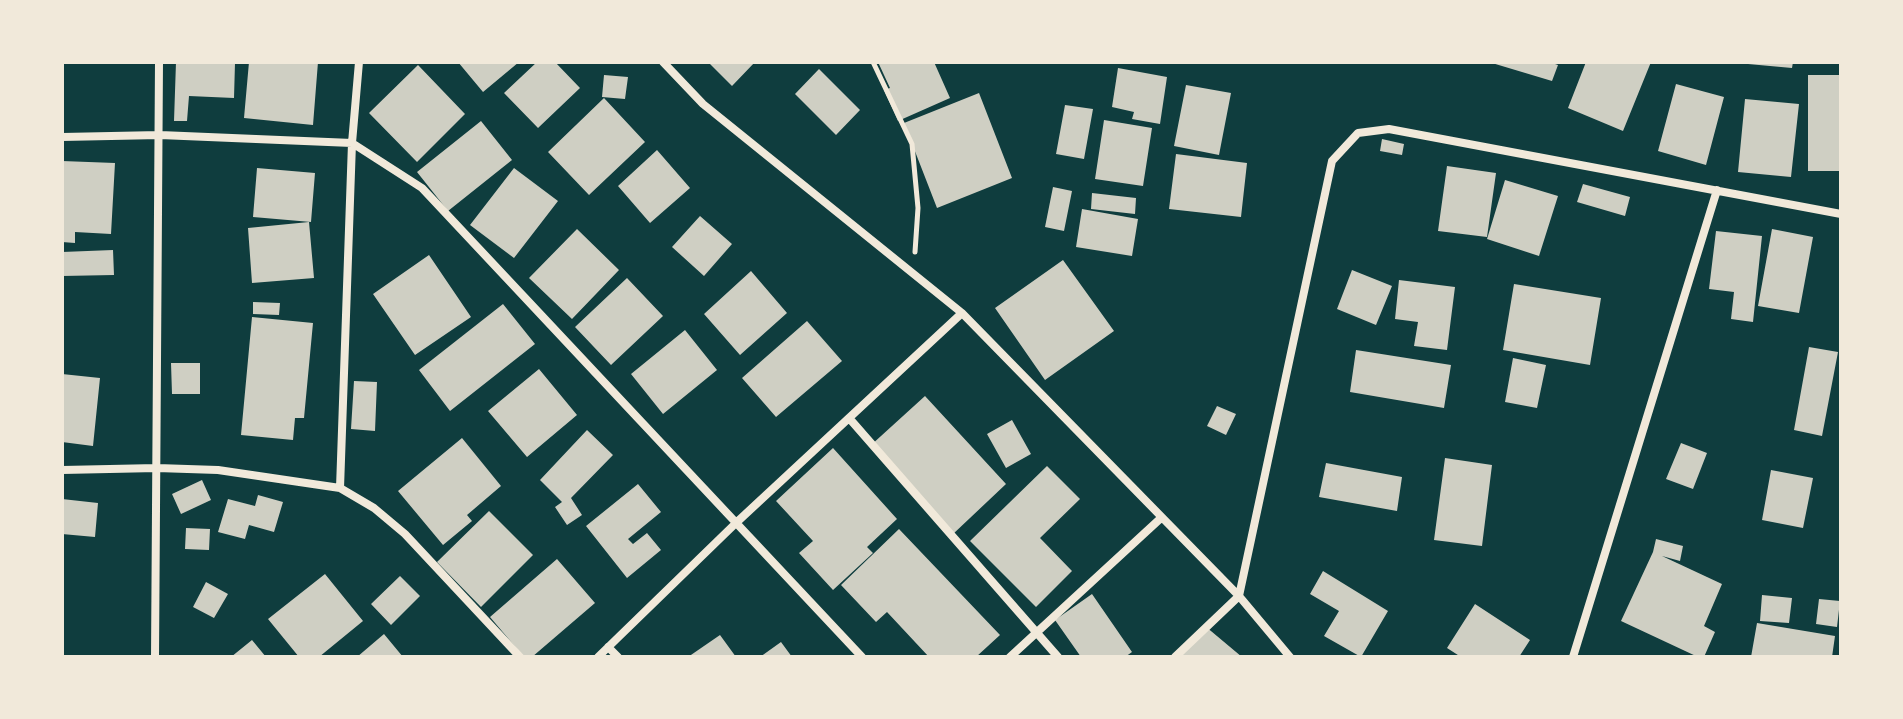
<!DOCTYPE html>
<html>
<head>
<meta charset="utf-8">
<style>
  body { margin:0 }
  #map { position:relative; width:1903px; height:719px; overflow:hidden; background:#0f3d3e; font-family:"Public Sans",sans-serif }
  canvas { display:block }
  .frame { position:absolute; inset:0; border:64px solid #f1e9da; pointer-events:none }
</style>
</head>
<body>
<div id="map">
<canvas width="1903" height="719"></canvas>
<div class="frame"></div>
</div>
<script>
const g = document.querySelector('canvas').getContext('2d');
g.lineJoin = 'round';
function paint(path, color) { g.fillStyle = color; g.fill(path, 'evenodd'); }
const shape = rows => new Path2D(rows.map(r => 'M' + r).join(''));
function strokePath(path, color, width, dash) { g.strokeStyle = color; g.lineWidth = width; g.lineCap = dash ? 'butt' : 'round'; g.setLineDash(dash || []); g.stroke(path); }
const building = shape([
  [176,62,235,63,234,98,189,96,187,121,174,121],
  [249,62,318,62,313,125,244,118],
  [458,62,519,62,483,92],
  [537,62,555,62,580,88,538,128,504,93],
  [708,62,755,62,732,86],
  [878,62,934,62,950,98,898,121,884,90,890,88],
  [1549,62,1558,65,1552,81,1492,63],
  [1586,62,1651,62,1623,131,1568,108],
  [1748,62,1793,62,1792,68,1748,64],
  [418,65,465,114,417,162,369,113],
  [1118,68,1167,77,1160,124,1132,119,1134,112,1112,107],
  [819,69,860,110,836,135,795,94],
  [604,75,628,77,625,99,602,97],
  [1808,75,1841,75,1841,171,1808,171],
  [1676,84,1724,97,1706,165,1658,151],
  [1186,85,1231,93,1219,155,1174,146],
  [979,93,1012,178,937,208,904,123],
  [604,98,645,142,589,195,548,152],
  [1745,99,1799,104,1791,177,1738,172],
  [1065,105,1093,109,1084,159,1056,154],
  [1104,120,1152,128,1143,186,1095,179],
  [481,121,512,160,448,211,417,172],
  [1382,139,1404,144,1402,155,1380,151],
  [657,150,690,188,650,223,618,186],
  [1176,154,1247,163,1241,217,1169,209],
  [62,161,115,163,111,234,75,232,75,243,62,242],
  [1447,166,1496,173,1487,237,1438,231],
  [257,168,315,173,311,222,253,217],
  [514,168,558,201,514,258,470,225],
  [1505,180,1558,196,1539,256,1487,239],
  [1583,184,1630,197,1625,216,1577,202],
  [1053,187,1072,191,1064,231,1045,227],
  [1092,193,1136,198,1135,214,1091,209],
  [1082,209,1138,219,1132,256,1076,247],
  [700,216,732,244,704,276,672,247],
  [309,222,314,278,252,283,248,228],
  [577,229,619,270,572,319,529,278],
  [1772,229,1813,237,1799,313,1758,306],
  [1716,231,1762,236,1753,322,1731,319,1734,292,1709,289],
  [113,250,114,275,62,276,62,252],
  [429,255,471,317,415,355,373,294],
  [1063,260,1114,331,1045,380,995,308],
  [1352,270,1392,286,1376,325,1337,309],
  [751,271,787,313,740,355,704,314],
  [627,278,663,316,611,365,575,327],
  [1399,280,1455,287,1447,350,1414,346,1418,322,1395,319],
  [1514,284,1601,298,1590,365,1503,350],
  [253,302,280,303,279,315,253,314],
  [503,304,535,344,450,411,419,370],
  [252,317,313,323,304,418,295,418,293,440,241,435],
  [807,321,842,361,776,417,742,378],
  [685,330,717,370,663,414,631,374],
  [1809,347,1838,352,1822,436,1794,430],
  [1356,350,1451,365,1444,408,1350,392],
  [1513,358,1546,365,1537,408,1505,402],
  [171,363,200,363,200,394,172,394],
  [539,369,577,415,527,457,488,411],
  [62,374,100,378,93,446,62,442],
  [354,381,377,382,375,431,351,429],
  [925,396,1006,484,952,535,870,446],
  [1217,406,1236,414,1226,435,1207,426],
  [1012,420,1031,454,1006,468,987,434],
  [587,430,613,455,571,498,582,515,567,525,555,507,562,502,540,480],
  [462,438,501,486,467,515,472,521,443,545,398,491],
  [1681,443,1707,453,1693,489,1666,479],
  [833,448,897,519,867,547,873,553,833,590,799,553,813,541,776,501],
  [1445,458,1492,465,1482,546,1434,540],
  [1326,463,1402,477,1397,511,1319,497],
  [1047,466,1080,499,1040,538,1072,571,1036,607,970,541],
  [1771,470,1813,478,1803,528,1762,520],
  [202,480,211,500,181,514,172,494],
  [638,484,661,512,628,539,633,544,647,533,661,550,627,578,586,526],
  [258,495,283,502,274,532,249,525,245,539,218,532,228,499,255,506],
  [62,499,98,503,95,537,62,534],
  [489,511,533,555,481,607,437,562],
  [186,528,210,529,209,550,185,549],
  [899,529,1000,635,976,657,929,657,887,612,876,622,841,585],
  [1656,539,1683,546,1680,561,1662,556,1722,584,1704,626,1715,632,1704,657,1698,657,1621,621,1653,552],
  [557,559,595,603,532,657,524,657,490,617],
  [1323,571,1388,611,1361,657,1324,636,1339,611,1310,594],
  [325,574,363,621,319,657,299,657,268,619],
  [400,576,420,596,391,625,371,604],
  [206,582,228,594,214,618,193,607],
  [1092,594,1132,652,1125,657,1081,657,1055,620],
  [1762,595,1792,598,1789,623,1760,621],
  [1819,599,1840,601,1837,627,1816,624],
  [1475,604,1530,640,1519,657,1461,657,1447,648],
  [1757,623,1835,636,1832,657,1751,657],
  [1205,626,1242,657,1180,657],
  [384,634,403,657,357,657],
  [720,635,736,657,688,657],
  [252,640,266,657,231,657],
  [781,642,792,657,760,657]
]);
const path = shape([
  [873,62,912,144,918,208,915,252]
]);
const minor = shape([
  [663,62,703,104,962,313,1239,596,1290,657],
  [62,137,160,135,352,143,422,188,862,657],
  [849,418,1058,657],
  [62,470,157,468,218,470,340,488,374,508,405,534,520,657],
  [340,488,352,143,359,62],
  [608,647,618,657],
  [155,657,159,62],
  [598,657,737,522,962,313],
  [1010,657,1161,518],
  [1175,657,1239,596,1332,161,1358,133,1389,129,1841,214],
  [1573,657,1717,190]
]);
paint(building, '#cfcfc3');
strokePath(path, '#f1e9da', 5);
strokePath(minor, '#f1e9da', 8);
</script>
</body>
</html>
